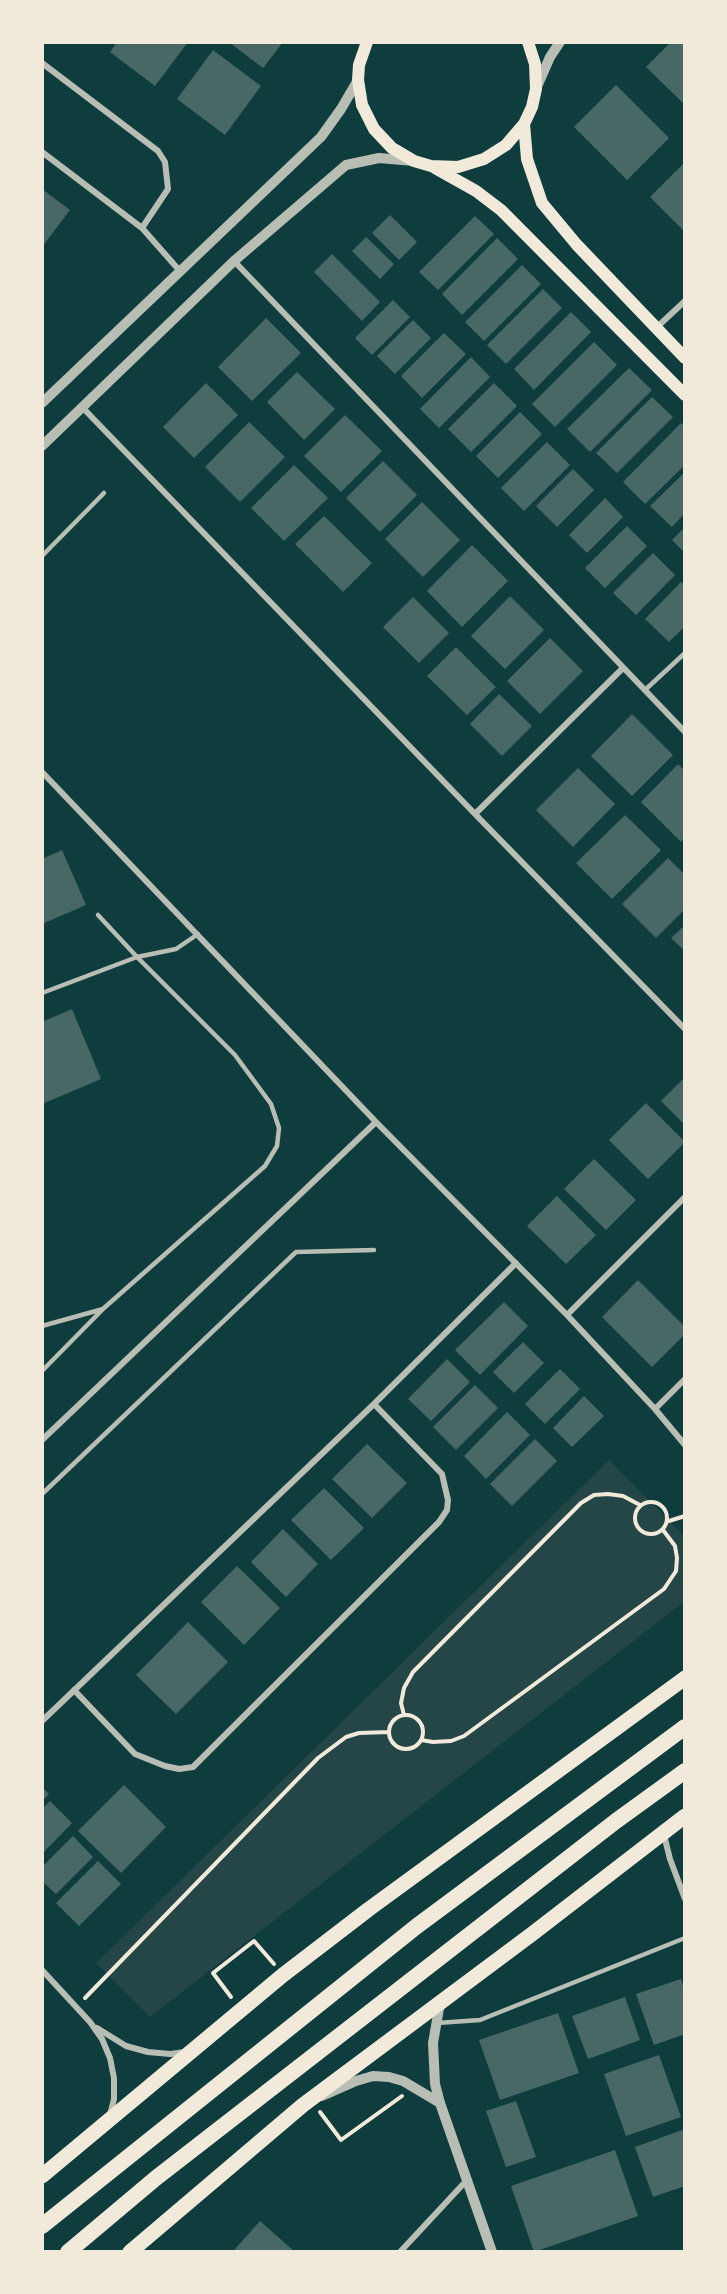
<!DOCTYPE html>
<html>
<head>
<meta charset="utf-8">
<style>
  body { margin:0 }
  #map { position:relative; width:727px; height:2294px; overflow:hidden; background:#0f3d3e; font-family:Montserrat,sans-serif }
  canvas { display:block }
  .frame { position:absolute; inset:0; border:44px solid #f1e9da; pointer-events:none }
</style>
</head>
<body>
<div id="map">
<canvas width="727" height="2294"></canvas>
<div class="frame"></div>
</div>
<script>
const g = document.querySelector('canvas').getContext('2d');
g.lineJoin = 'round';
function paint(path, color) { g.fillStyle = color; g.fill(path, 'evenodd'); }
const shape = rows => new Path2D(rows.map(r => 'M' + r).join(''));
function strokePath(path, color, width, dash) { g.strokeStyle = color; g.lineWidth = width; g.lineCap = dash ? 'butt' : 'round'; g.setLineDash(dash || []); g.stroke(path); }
const green = shape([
  [609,1460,685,1537,685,1601,150,2017,96,1963]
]);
const building = shape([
  [117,42,188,42,155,86,110,52],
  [229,42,283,42,263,68],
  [671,42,685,42,685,105,646,67],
  [213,50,261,86,225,135,177,99],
  [616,85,669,138,627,180,574,127],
  [685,162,685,232,650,197],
  [42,189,70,210,42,247],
  [390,215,417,242,399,260,372,233],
  [475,216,494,234,438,290,419,272],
  [366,237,394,264,380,279,352,251],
  [497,238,518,259,462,315,442,294],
  [332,254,380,302,362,321,314,272],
  [522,265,541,284,484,341,465,322],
  [543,289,562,308,506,364,487,345],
  [393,300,410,317,372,355,355,338],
  [571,312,591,332,534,390,514,369],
  [266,318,301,353,252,401,218,367],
  [413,320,431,338,395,374,377,356],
  [444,333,466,354,422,398,401,376],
  [594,342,617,365,555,427,532,404],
  [471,357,490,377,439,428,420,409],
  [629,368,652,390,590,452,567,429],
  [297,372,335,409,304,440,267,402],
  [206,383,238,415,194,458,163,427],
  [494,383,517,406,471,452,448,429],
  [652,397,673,417,617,473,596,453],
  [520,412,542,434,498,478,476,456],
  [345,415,382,451,341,492,304,456],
  [249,422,285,457,240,502,205,467],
  [681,423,685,426,685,465,645,504,623,482],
  [547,442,570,465,524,511,501,488],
  [383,461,417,495,380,532,346,498],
  [294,465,328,498,284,541,251,508],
  [573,469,594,490,557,527,536,506],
  [685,472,685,513,672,527,650,506],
  [605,498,623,517,587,553,569,535],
  [422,502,460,540,423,577,385,539],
  [324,516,372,563,343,592,295,544],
  [627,526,647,546,605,588,585,568],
  [685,527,685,553,672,540],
  [472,545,508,581,462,627,427,591],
  [653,553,675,575,636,615,613,593],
  [681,582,685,586,685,626,669,642,645,619],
  [510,596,544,630,505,669,471,636],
  [413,597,449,633,419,663,383,627],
  [550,638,583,671,540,714,507,681],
  [456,647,496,687,467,715,427,676],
  [499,694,532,726,502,756,470,724],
  [632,714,673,755,632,796,591,756],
  [678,764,685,771,685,837,681,842,641,802],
  [578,768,615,804,573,847,536,810],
  [625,815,661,850,612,899,576,863],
  [62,850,86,905,42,924,42,859],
  [668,858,685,875,685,909,656,938,622,904],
  [685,925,685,951,671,938],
  [72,1009,101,1079,42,1104,42,1022],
  [685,1077,685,1125,661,1101],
  [646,1103,685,1142,648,1179,609,1140],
  [594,1159,636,1200,606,1230,564,1189],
  [557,1196,596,1235,566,1264,527,1226],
  [638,1280,685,1327,685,1334,652,1367,602,1317],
  [504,1302,528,1326,480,1375,455,1350],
  [523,1342,544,1363,514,1393,493,1372],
  [447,1359,470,1382,431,1421,408,1399],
  [560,1369,580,1389,545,1424,525,1404],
  [475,1385,498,1408,456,1450,433,1427],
  [584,1396,604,1416,572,1447,553,1428],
  [507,1412,530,1435,486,1479,464,1456],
  [535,1439,557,1461,512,1506,490,1484],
  [367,1444,407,1483,372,1518,332,1479],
  [324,1488,364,1528,331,1560,291,1520],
  [283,1529,318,1564,286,1597,251,1562],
  [237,1566,280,1608,244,1645,201,1602],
  [188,1622,228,1662,176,1714,136,1675],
  [124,1785,166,1827,121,1873,78,1831],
  [42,1787,49,1794,42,1801],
  [50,1801,72,1823,42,1854,42,1809],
  [73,1836,93,1857,56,1894,42,1881,42,1867],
  [98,1861,121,1884,79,1926,56,1903],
  [681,1979,685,1991,685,2034,654,2045,636,1994],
  [625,1997,640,2040,588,2059,572,2016],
  [558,2013,579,2073,500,2100,479,2040],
  [659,2055,681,2117,626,2136,604,2074],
  [516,2101,536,2157,506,2167,486,2111],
  [685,2129,685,2186,653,2197,635,2147],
  [615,2150,638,2216,534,2252,511,2186],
  [260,2221,295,2252,238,2252,235,2249]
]);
const path = shape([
  '635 1518a16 16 0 1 1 32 0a16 16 0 1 1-32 0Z',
  [669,1521,685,1516],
  [404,1715,401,1703,404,1688,413,1672,581,1503,594,1495,608,1494,623,1496,640,1505],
  '389 1732a17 17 0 1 1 34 0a17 17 0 1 1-34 0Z',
  [421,1740,433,1742,451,1741,464,1736,664,1589,676,1571,677,1558,675,1546,663,1530],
  [231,1997,213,1973,254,1941,274,1964],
  [85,1998,318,1758,346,1737,359,1733,389,1732],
  [320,2112,341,2140,402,2096]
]);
const service = shape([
  [42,556,104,493],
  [645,690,685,653],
  [42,993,137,957,176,949,198,934],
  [42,1326,103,1309],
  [42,1371,104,1308,265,1166,277,1146,279,1128,271,1104,235,1055,137,957,98,915],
  [42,1494,296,1252,374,1250],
  [437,2023,480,2020,685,1938]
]);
const minor = shape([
  [42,63,158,151,165,162,168,189,142,228],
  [42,152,142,228,179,270],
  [234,261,685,732],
  [656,328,685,301],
  [82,407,475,814,685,1029],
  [42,772,376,1122,567,1315,655,1409,685,1445],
  [475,814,623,668],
  [567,1315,685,1197],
  [655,1409,685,1379],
  [42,1440,376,1122],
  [74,1690,135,1754,165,1766,179,1769,193,1767,439,1522,447,1510,448,1500,442,1474,374,1404],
  [42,1721,374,1404,516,1263],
  [664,1835,670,1859,685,1899],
  [42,1970,90,2022,102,2039,110,2058,114,2078,114,2099,110,2115],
  [97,2028,126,2046,148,2052,170,2054,185,2052],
  [400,2252,467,2180]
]);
const tertiary = shape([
  [536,89,550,57,560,42],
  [42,403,321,137,341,109,358,80],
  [42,446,234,261,346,165,379,158,414,161],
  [440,2003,433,2043,435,2084,440,2103,492,2252],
  [322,2096,356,2081,373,2076,389,2077,403,2081,440,2103]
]);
const secondary = shape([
  [367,42,359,65,358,80,362,105,374,129,392,148,414,161,431,166,458,167,484,159,506,145,524,124,532,107,536,89,535,64,528,42],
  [524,124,527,159,542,203,577,245,685,358],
  [435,168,476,191,501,210,685,395]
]);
const primary = shape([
  [42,2176,283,1975,369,1909,685,1678],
  [130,2252,303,2105,532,1934,685,1816]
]);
const motorway = shape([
  [42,2226,417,1926,685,1727],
  [68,2252,156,2178,616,1821,685,1771]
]);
paint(green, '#244646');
paint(building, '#486865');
strokePath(path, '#f1e9da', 4);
strokePath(service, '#b8beb3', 4.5);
strokePath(minor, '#b8beb3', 6);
strokePath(tertiary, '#b8beb3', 10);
strokePath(secondary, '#f1e9da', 12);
strokePath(primary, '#f1e9da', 15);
strokePath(motorway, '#f1e9da', 16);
</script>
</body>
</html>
